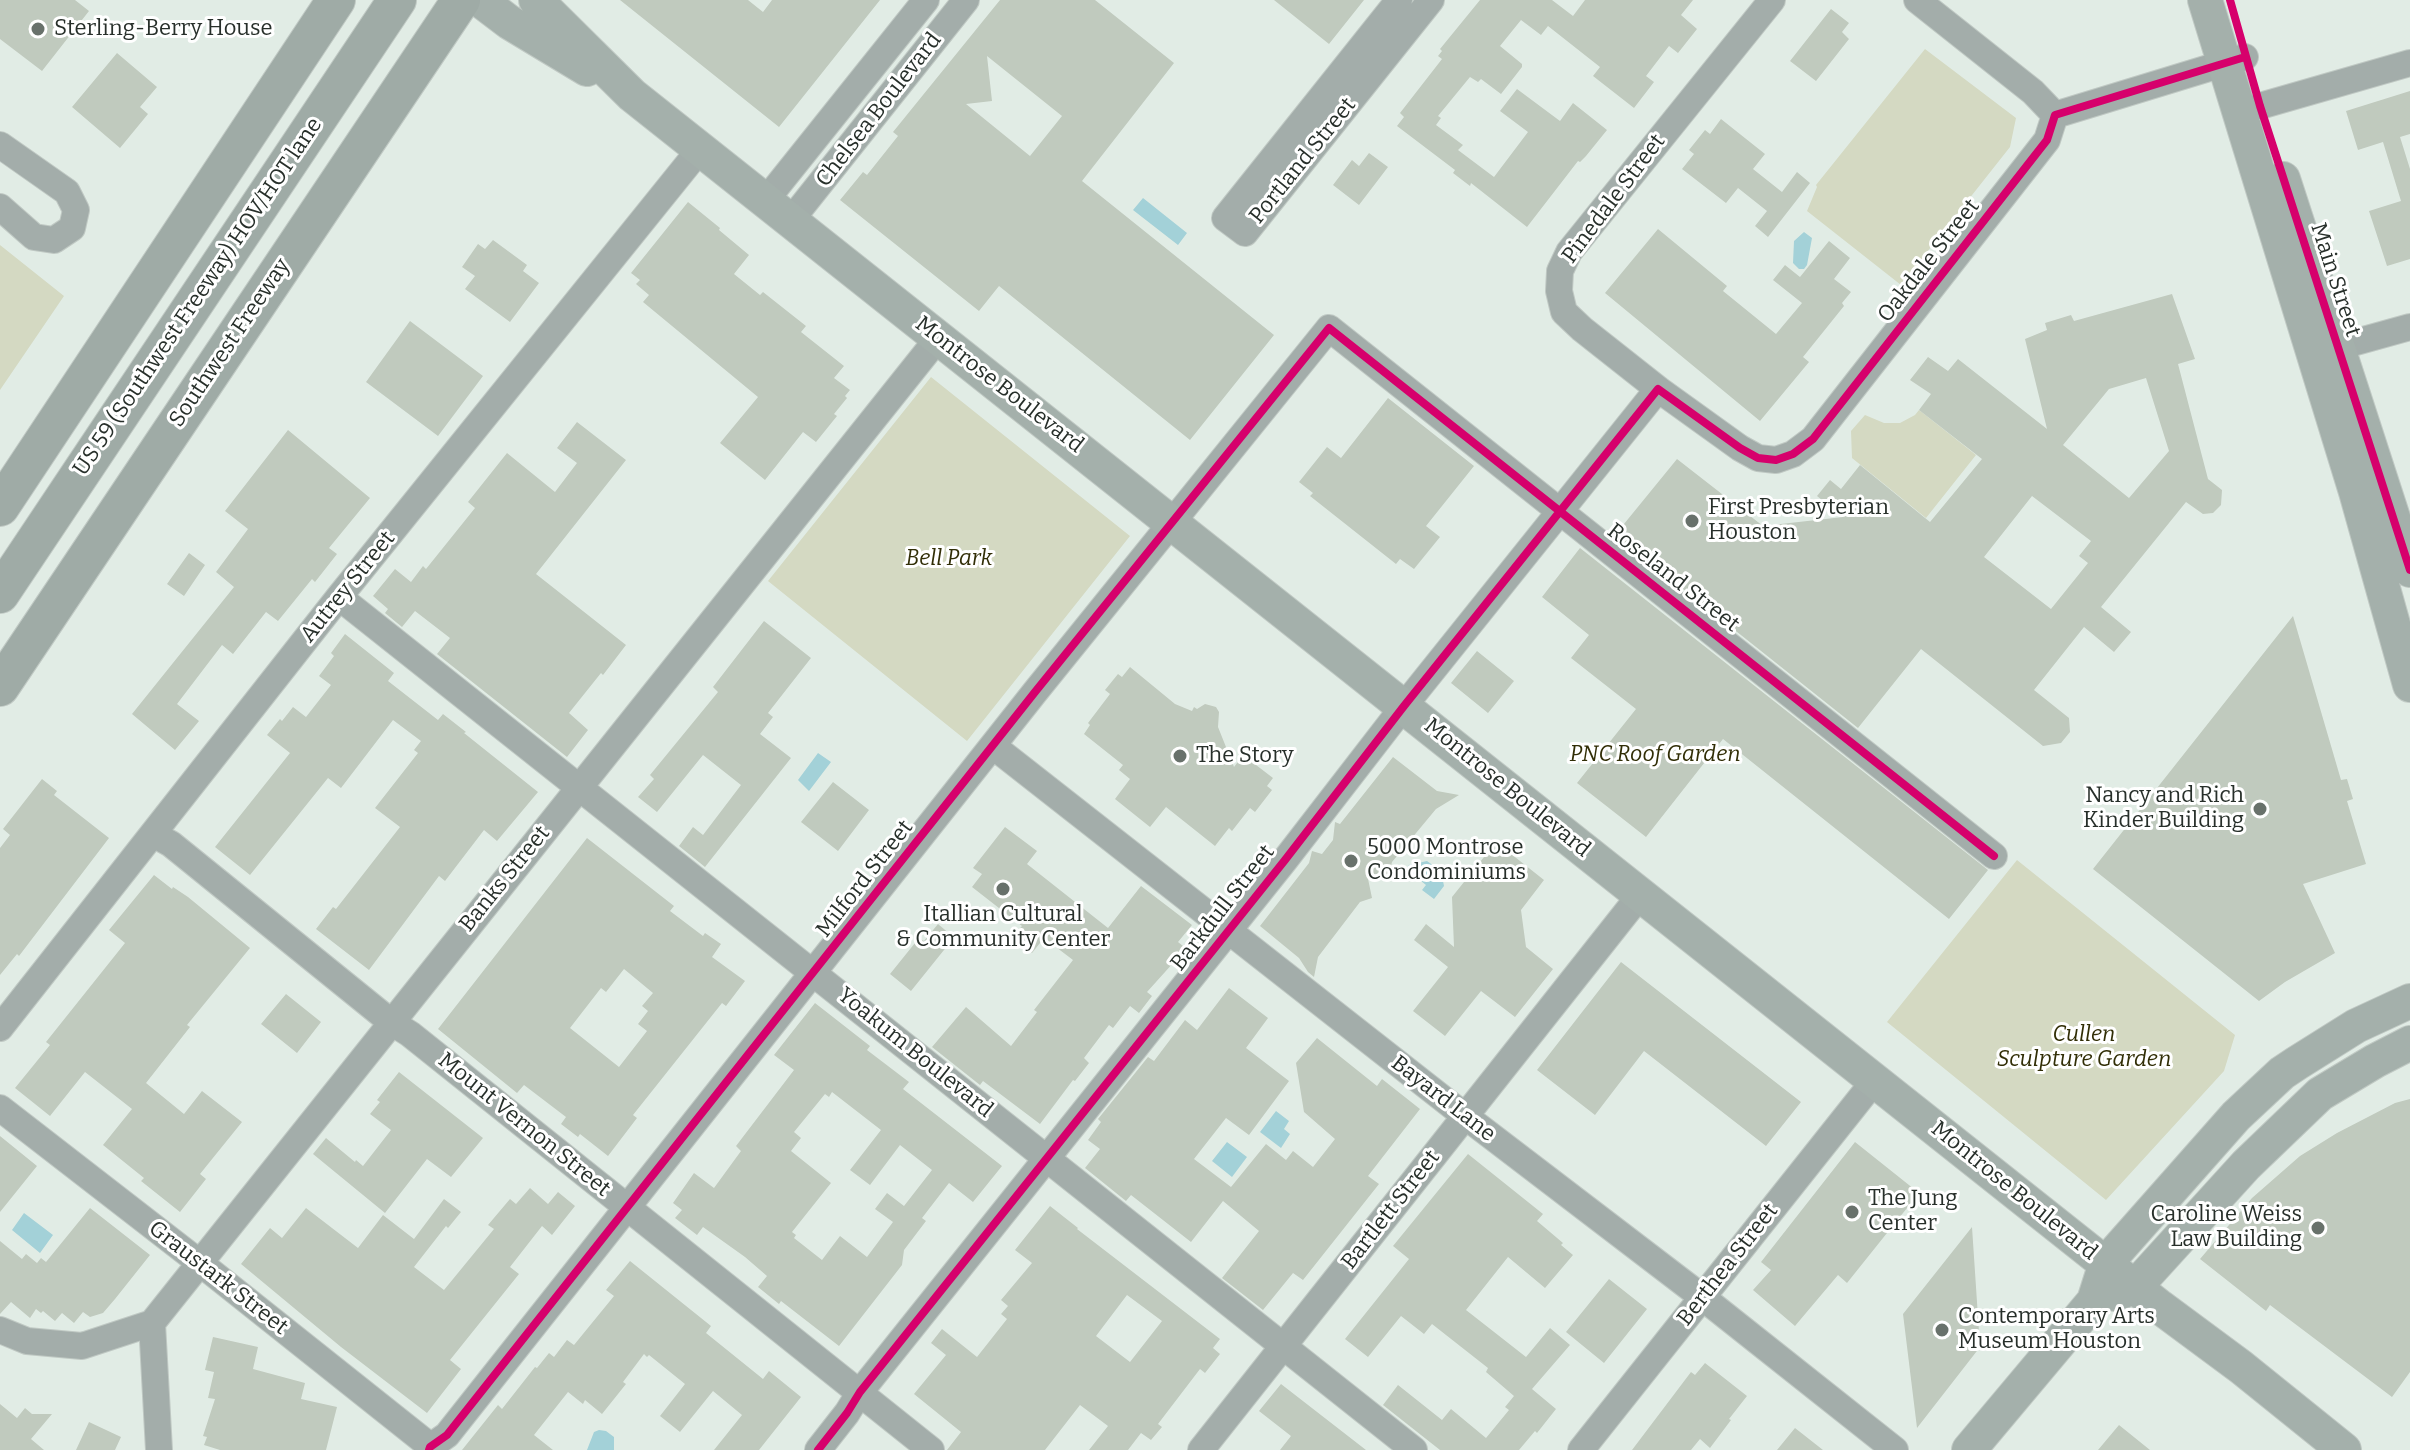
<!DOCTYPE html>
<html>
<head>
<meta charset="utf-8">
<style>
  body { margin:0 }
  canvas { display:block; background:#e1ece5 }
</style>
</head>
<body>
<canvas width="2410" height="1450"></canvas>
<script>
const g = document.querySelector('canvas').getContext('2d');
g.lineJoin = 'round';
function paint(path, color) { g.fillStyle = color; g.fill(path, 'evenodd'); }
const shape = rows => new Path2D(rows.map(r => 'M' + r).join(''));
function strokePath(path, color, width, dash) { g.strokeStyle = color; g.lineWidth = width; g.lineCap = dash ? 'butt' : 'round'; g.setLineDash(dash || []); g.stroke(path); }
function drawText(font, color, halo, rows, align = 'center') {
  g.font = font + ' Bitter,serif'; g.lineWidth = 6; g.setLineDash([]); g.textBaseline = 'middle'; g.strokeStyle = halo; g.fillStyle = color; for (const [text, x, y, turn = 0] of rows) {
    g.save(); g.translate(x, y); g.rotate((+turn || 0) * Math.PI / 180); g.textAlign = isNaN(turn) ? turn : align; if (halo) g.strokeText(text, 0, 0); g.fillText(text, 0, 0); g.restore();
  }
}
const green = shape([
  [1925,49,2016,118,2010,147,1901,285,1807,211,1817,187,1816,185],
  [0,245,64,296,0,390],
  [931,377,1130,536,967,741,768,581],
  [1919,410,1976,455,1926,518,1852,458,1851,431,1865,415,1884,423,1900,423,1915,415],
  [2017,860,2235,1035,2224,1071,2106,1200,1887,1022]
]);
const water = shape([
  [1143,198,1187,233,1178,245,1133,210],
  [1804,232,1812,238,1807,265,1804,269,1799,269,1793,263,1794,241],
  [818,753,831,762,809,791,798,780],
  [1427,861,1441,871,1444,886,1434,899,1422,890,1426,885,1406,869,1409,865],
  [1276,1111,1289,1121,1284,1129,1290,1134,1281,1148,1260,1132],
  [1227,1142,1247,1157,1232,1177,1212,1161],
  [24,1213,53,1235,40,1253,12,1230],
  [599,1430,606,1431,614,1437,614,1450,587,1450,594,1432]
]);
const building = shape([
  [0,0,75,0,89,11,42,71,0,39],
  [620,0,748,0,763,12,772,0,880,0,779,127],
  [1000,0,1095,0,1174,63,1082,181,1274,335,1190,440,999,286,979,311,840,200,863,172,867,175,898,136,893,132],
  [987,56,1062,116,1030,156,966,104,992,101],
  [1274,0,1364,0,1329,44],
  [1480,0,1552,0,1573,16,1585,0,1693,0,1681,15,1697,29,1678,53,1669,46,1646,76,1654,82,1634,108,1593,76,1600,67,1548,26,1541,35,1521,20,1500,46,1522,64,1522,67,1501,94,1481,79,1478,82,1470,77,1438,116,1441,118,1436,125,1463,145,1458,150,1494,177,1528,132,1500,111,1517,89,1560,121,1573,103,1607,130,1586,156,1580,162,1578,161,1527,227,1471,183,1470,186,1453,173,1455,170,1397,126,1404,117,1400,113,1442,59,1438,56,1442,51,1440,49],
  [1831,9,1849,23,1842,32,1849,39,1816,81,1790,61],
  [117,53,157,87,140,107,148,114,120,148,72,107],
  [2410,91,2410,134,2400,137,2410,169,2410,259,2387,266,2369,211,2401,201,2383,142,2358,150,2346,111],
  [1721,119,1765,154,1753,169,1782,192,1797,172,1810,183,1768,237,1755,226,1767,211,1738,188,1726,203,1682,169,1694,154,1689,150,1705,130,1710,134],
  [1369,153,1388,167,1359,205,1333,185,1352,160,1359,166],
  [688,202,720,228,719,230,749,255,734,274,760,295,763,292,806,326,801,332,844,366,834,378,850,390,845,396,847,398,834,414,837,416,816,442,803,432,765,480,720,443,758,397,643,302,649,295,636,284,640,280,631,273],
  [1658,229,1727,286,1723,291,1776,334,1802,303,1773,280,1785,265,1800,277,1829,241,1850,258,1834,279,1851,292,1842,303,1844,306,1803,357,1809,362,1760,421,1605,293],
  [493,240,527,265,523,271,539,283,510,322,465,289,475,276,462,267,478,244,485,249],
  [2172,294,2195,359,2178,364,2208,479,2222,490,2221,505,2213,513,2203,514,2186,502,2101,607,2131,632,2114,652,2084,627,2034,690,2069,718,2070,732,2061,743,2043,746,1921,649,1858,728,1615,535,1677,459,1763,526,1843,517,1817,496,1830,480,1841,489,1860,465,1930,522,1982,459,1919,410,1931,394,1910,380,1928,357,1948,371,1958,359,2047,429,2025,339,2047,330,2045,323,2071,315,2074,321],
  [2146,378,2169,451,2129,498,2063,445,2109,389],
  [2032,496,2091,541,2079,556,2088,563,2051,609,1984,557],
  [410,321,483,376,438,436,366,382],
  [1388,398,1474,466,1426,526,1440,537,1414,569,1400,559,1396,564,1310,496,1313,493,1299,482,1327,447,1341,458],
  [577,422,626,460,536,574,626,645,603,675,601,673,569,713,588,730,567,757,437,654,450,638,415,611,402,627,385,613,388,609,373,596,395,569,411,582,423,566,426,569,475,508,468,502,507,453,555,492,577,463,557,448],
  [288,430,370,498,329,548,337,554,315,582,312,579,278,621,266,612,233,654,222,645,177,704,199,721,175,750,132,714,234,587,216,572,248,529,225,511],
  [1580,548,1988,870,1949,919,1723,739,1646,837,1577,783,1636,709,1571,658,1589,635,1542,597],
  [189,553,205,565,184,596,167,584],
  [2293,616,2341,780,2347,779,2353,799,2347,801,2366,864,2303,884,2335,953,2285,982,2259,1001,2093,869],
  [764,621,811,658,768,713,773,717,760,734,791,758,705,867,679,846,693,827,703,835,741,785,703,755,657,812,638,797,654,779,650,775,718,692,713,687],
  [345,634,394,673,388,681,438,720,443,714,466,732,464,733,538,792,497,841,484,830,445,881,439,876,369,970,316,929,333,907,336,909,400,827,375,808,418,753,414,750,421,741,393,720,341,788,328,778,250,875,215,847,290,753,267,735,280,719,282,721,293,707,306,717,331,685,319,676,334,656,331,653],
  [1477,651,1514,681,1488,713,1451,683],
  [1130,667,1175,704,1192,711,1194,707,1197,709,1205,704,1216,707,1219,712,1218,727,1234,767,1243,755,1273,778,1267,786,1272,790,1255,812,1250,808,1232,831,1229,828,1215,846,1166,807,1150,827,1115,799,1130,779,1119,770,1123,765,1084,734,1090,725,1088,723,1110,694,1105,690,1118,674,1122,677],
  [1393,757,1437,791,1459,795,1436,809,1392,862,1389,874,1367,874,1372,898,1360,902,1318,957,1314,977,1308,972,1299,958,1260,926,1309,863,1312,851,1322,854,1333,840,1335,822,1340,824],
  [42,779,57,791,54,795,109,838,19,956,17,954,0,975,0,848,10,835,3,829],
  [833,782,869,810,838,851,801,822],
  [1005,827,1037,851,1027,864,1108,928,1141,886,1192,925,1178,942,1188,950,1177,964,1174,962,1147,992,1152,996,1139,1013,1130,1006,1113,1028,1109,1025,1084,1058,1089,1063,1075,1081,1073,1080,1040,1124,983,1081,980,1085,932,1047,966,1007,1011,1046,1037,1012,1034,1010,1073,960,1044,938,1032,953,1012,937,1022,926,972,887,982,874,973,868],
  [587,838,674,906,670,911,703,936,705,933,721,944,712,957,745,981,726,1006,722,1003,633,1115,637,1118,608,1156,580,1134,578,1137,561,1124,566,1117,524,1085,517,1093,438,1029],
  [624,969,653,993,642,1006,648,1011,638,1024,647,1031,619,1067,570,1028,601,988,606,992],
  [1496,842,1544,880,1521,910,1526,947,1553,969,1515,1017,1481,991,1445,1036,1413,1011,1448,967,1414,940,1426,924,1454,947,1452,897],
  [154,875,172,889,173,887,188,897,250,948,187,1025,190,1027,146,1083,184,1114,202,1091,242,1122,200,1174,206,1179,180,1212,141,1181,144,1178,103,1145,132,1109,85,1072,50,1116,15,1088,50,1045,46,1042,125,943,109,930],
  [938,924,951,935,945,943,948,945,911,991,890,974,919,938,924,941],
  [1621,962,1801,1102,1766,1146,1644,1051,1595,1115,1537,1070],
  [1229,988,1268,1018,1246,1048,1289,1081,1249,1135,1226,1118,1194,1159,1231,1187,1266,1144,1286,1160,1293,1151,1313,1167,1335,1139,1304,1112,1296,1063,1317,1038,1377,1086,1382,1079,1420,1109,1368,1176,1379,1184,1303,1280,1293,1273,1263,1310,1222,1278,1259,1231,1223,1201,1191,1242,1131,1195,1126,1201,1085,1168,1100,1149,1088,1140,1101,1122,1098,1119,1148,1057,1154,1061,1185,1020,1197,1030],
  [286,994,321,1022,297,1053,261,1024],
  [815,1003,870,1046,867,1050,909,1082,903,1089,1002,1166,973,1202,949,1183,922,1218,926,1221,904,1250,902,1265,839,1346,781,1301,779,1304,758,1287,767,1276,745,1257,703,1227,697,1235,675,1218,682,1210,673,1203,694,1173,714,1188,741,1151,736,1146,794,1070,774,1055],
  [832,1092,881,1130,850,1170,870,1185,900,1145,932,1170,904,1206,887,1193,875,1209,893,1222,867,1257,840,1236,822,1260,794,1238,796,1235,792,1232,831,1183,791,1151,801,1138,794,1132,825,1094,829,1097],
  [399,1072,483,1138,451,1177,427,1159,385,1213,313,1154,326,1138,355,1162,356,1160,363,1166,391,1130,370,1114,380,1102,377,1100],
  [2410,1099,2410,1372,2392,1397,2270,1305,2266,1311,2200,1259,2252,1198,2300,1156,2337,1133,2395,1103],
  [0,1136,37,1166,0,1212],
  [1855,1142,1919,1193,1847,1283,1838,1275,1795,1326,1753,1290,1771,1270,1761,1262],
  [1468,1154,1543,1214,1537,1221,1563,1243,1561,1245,1573,1255,1545,1288,1508,1257,1466,1310,1526,1357,1550,1328,1570,1345,1532,1389,1556,1409,1537,1433,1535,1431,1519,1450,1440,1450,1383,1405,1398,1385,1442,1420,1451,1409,1486,1438,1509,1410,1505,1407,1514,1396,1486,1372,1488,1368,1432,1324,1424,1334,1401,1316,1368,1357,1345,1339,1409,1259,1393,1246],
  [530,1188,548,1204,558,1192,575,1206,552,1235,542,1226,510,1267,519,1274,450,1360,461,1369,427,1413,341,1347,241,1264,270,1228,282,1238,306,1208,358,1248,383,1215,414,1239,444,1199,461,1212,448,1228,446,1226,414,1267,444,1290,494,1229,488,1225,510,1199,516,1204],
  [1050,1206,1078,1228,1077,1229,1220,1339,1213,1348,1220,1354,1205,1373,1200,1369,1158,1424,1162,1427,1151,1440,1141,1433,1128,1450,1089,1450,1108,1426,1080,1405,1045,1450,947,1450,961,1432,914,1394,946,1355,931,1343,942,1329,977,1357,1007,1319,1001,1314,1008,1306,1001,1300,1032,1263,1015,1250],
  [1127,1295,1162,1321,1130,1362,1096,1336],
  [90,1208,150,1255,115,1299,103,1313,90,1317,83,1312,74,1323,62,1313,55,1321,43,1311,41,1313,36,1309,30,1318,11,1302,0,1314,0,1241,22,1259,26,1254,37,1263,41,1258,46,1262],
  [1972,1227,1980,1347,1917,1428,1903,1314],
  [630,1261,711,1326,706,1333,763,1379,769,1371,801,1397,759,1450,714,1450,742,1415,713,1391,680,1432,660,1416,685,1384,649,1355,647,1357,644,1354,623,1382,626,1384,602,1414,585,1400,583,1404,568,1392,534,1435,553,1450,462,1450,498,1405,502,1409,535,1367,537,1368,549,1353,554,1357,567,1340,574,1345,614,1296,606,1290],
  [1609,1279,1647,1309,1604,1363,1566,1332],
  [213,1337,258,1347,253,1369,305,1383,301,1399,337,1407,326,1450,220,1450,204,1445,207,1437,203,1436,215,1399,208,1398,214,1372,205,1370],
  [1705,1363,1747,1396,1729,1419,1731,1420,1710,1448,1700,1439,1691,1450,1632,1450,1691,1372,1695,1375],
  [1281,1384,1366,1450,1280,1450,1291,1436,1259,1411],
  [0,1404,17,1418,25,1408,32,1414,52,1414,31,1439,44,1450,0,1450],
  [89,1422,121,1437,115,1450,76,1450],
  [2119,1425,2150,1450,2098,1450],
  [1795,1428,1823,1450,1777,1450]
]);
const minor = shape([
  [1399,0,1225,218,1245,233,1431,0],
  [1772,0,1569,252,1560,271,1559,291,1564,312,1582,329,1658,389,1740,448,1758,458,1776,460,1793,454,1813,439,2047,140,2055,115],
  [1917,0,2033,92,2055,115],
  [2260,106,2410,63],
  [2055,115,2245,57],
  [0,145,67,192,76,210,72,228,54,240,34,237,0,207],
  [766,200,926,0],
  [791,220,966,0],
  [2338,347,2410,327],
  [339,597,1414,1450],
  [993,746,1465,1116,1702,1297,1895,1450],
  [153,834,171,844,391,1022,410,1034,931,1450],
  [0,1028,339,597,701,148],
  [0,1108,200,1263,435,1450],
  [0,1330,27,1341,82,1346,152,1323],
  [159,1450,152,1323,939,337],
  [429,1450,430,1447,447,1435,1035,692,1329,328,1994,856],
  [818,1450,847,1413,860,1392,1285,860,1404,706,1658,389],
  [1201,1450,1641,894],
  [1581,1450,1875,1080]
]);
const major = shape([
  [480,0,509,22,587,69],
  [536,0,632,95,2160,1307,2241,1367,2344,1450],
  [2205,0,2356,492,2410,685],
  [2283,179,2410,570],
  [2115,1294,2135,1287,2246,1165,2320,1094,2375,1061,2410,1043],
  [1969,1450,2094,1301,2106,1263,2236,1116,2282,1073,2297,1063,2356,1026,2410,1001]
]);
const highway = shape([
  [0,507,336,0],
  [0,594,397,0],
  [0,687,461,0]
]);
const cycleway = shape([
  [2230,0,2260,106,2410,570],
  [429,1450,430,1447,447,1435,1035,692,1329,328,1994,856],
  [818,1450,847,1413,860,1392,1285,860,1404,706,1658,389,1740,448,1758,458,1776,460,1793,454,1813,439,2047,140,2055,115,2245,57]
]);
const markers = [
  [38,29,8,"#68716b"],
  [1692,521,8,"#68716b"],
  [1180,756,8,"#68716b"],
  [2260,809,8,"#68716b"],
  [1351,861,8,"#68716b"],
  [1003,889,8,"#68716b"],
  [1852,1212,8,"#68716b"],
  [2318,1228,8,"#68716b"],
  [1942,1330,8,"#68716b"]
];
const poiNames = [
  ["Sterling-Berry House",54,29],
  ["First Presbyterian",1708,508],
  ["Houston",1708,533],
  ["The Story",1196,756],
  ["Nancy and Rich",2244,796,"right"],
  ["Kinder Building",2244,821,"right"],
  ["5000 Montrose",1367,848],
  ["Condominiums",1367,873],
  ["Itallian Cultural",1003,915,"center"],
  ["& Community Center",1003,940,"center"],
  ["The Jung",1868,1199],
  ["Center",1868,1224],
  ["Caroline Weiss",2302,1215,"right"],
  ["Law Building",2302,1240,"right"],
  ["Contemporary Arts",1958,1317],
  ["Museum Houston",1958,1342]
];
const streetNames = [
  ["Chelsea Boulevard",879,110,-52],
  ["Portland Street",1303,161,-51],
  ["Pinedale Street",1614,199,-53],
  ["Oakdale Street",1929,261,-52],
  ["Main Street",2335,280,72],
  ["US 59 (Southwest Freeway) HOV/HOT lane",198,297,-56],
  ["Southwest Freeway",230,343,-56],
  ["Montrose Boulevard",999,385,38],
  ["Roseland Street",1673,578,38],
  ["Autrey Street",348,587,-51],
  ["Montrose Boulevard",1507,788,39],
  ["Banks Street",505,879,-51],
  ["Milford Street",865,879,-52],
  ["Barkdull Street",1223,908,-52],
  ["Yoakum Boulevard",915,1053,39],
  ["Bayard Lane",1443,1099,38],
  ["Mount Vernon Street",524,1125,39],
  ["Montrose Boulevard",2014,1191,39],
  ["Bartlett Street",1391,1210,-52],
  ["Berthea Street",1728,1265,-52],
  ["Graustark Street",218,1278,38]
];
const parkNames = [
  ["Bell Park",949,559],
  ["PNC Roof Garden",1655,755],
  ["Cullen",2084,1035],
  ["Sculpture Garden",2084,1060]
];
paint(green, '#d4d9c2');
paint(water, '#a3d1d8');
paint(building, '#c0cabe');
strokePath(minor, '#c0c9c4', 28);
strokePath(major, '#c0c9c4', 36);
strokePath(highway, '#c0c9c4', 40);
strokePath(minor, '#a3adaa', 26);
strokePath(major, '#a4b0ab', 34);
strokePath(highway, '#9faba6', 38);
strokePath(cycleway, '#d6006c', 8);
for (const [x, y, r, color] of markers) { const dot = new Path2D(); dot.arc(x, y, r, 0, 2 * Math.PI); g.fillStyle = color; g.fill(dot); strokePath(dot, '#fff', 3); }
drawText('22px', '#272f2a', '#fff', poiNames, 'left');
drawText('22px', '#272f2a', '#fff', streetNames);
drawText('italic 22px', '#312e06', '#fff', parkNames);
</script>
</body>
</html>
